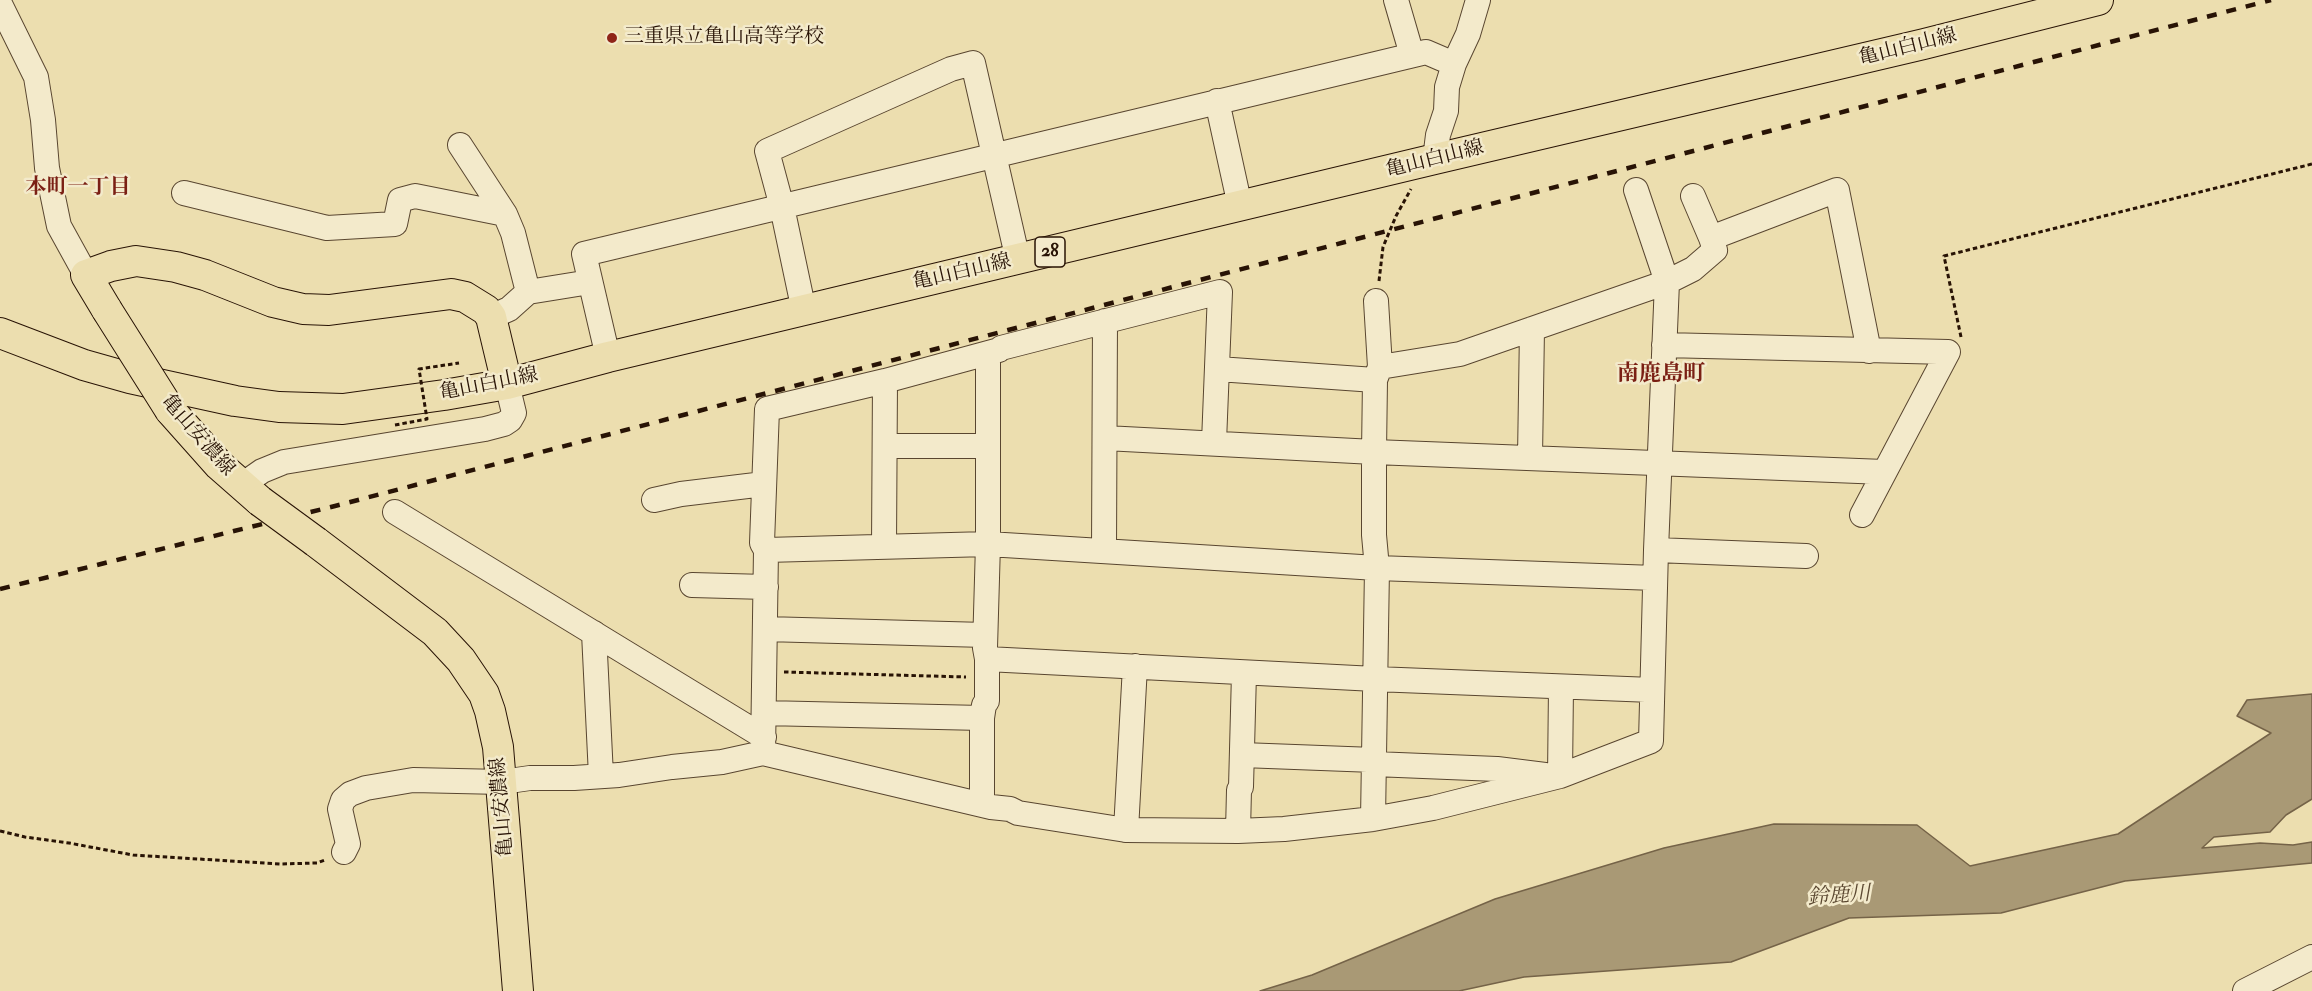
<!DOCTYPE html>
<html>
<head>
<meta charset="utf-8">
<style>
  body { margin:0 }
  canvas { display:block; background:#ecdeaf }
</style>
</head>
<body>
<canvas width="2312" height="991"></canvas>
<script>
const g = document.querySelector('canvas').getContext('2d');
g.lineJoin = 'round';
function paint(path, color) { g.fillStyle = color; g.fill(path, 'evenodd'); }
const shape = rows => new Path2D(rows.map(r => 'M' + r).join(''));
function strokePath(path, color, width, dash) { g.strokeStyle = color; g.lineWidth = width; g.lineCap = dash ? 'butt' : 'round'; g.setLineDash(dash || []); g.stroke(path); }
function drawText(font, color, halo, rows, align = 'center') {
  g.font = font + ' "IM FELL Double Pica","Noto Serif JP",serif'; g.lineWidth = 5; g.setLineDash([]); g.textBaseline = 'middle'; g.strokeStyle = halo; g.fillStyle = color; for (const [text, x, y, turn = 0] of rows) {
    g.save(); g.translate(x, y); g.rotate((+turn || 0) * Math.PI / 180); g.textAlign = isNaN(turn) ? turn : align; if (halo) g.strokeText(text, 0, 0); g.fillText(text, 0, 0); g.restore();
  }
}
const water = shape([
  [2312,694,2312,799,2286,815,2270,832,2214,837,2202,848,2260,843,2293,845,2312,842,2312,863,2125,881,2001,913,1849,918,1731,962,1524,977,1459,991,1260,991,1312,975,1495,899,1664,848,1774,824,1917,825,1970,866,2118,834,2271,733,2237,716,2247,700,2312,694]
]);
const path = shape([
  [1379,281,1383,247,1396,216,1411,189],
  [1961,337,1944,256,2312,164],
  [784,672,966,677],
  [0,831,25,837,69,843,133,855,280,864,317,863,325,860]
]);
const minor = shape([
  [1396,0,1412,55],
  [0,4,36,77,43,120,47,168,59,226,86,275],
  [1217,101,1240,206],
  [460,145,505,214,513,233,528,292,509,309,491,317],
  [1435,159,1438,135,1446,111,1447,87,1454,64,1468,34,1478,0],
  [184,193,327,228,395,224,400,200,415,196,505,214],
  [1693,196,1711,238],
  [528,292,590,282],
  [804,311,782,207,767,151,951,69,973,63,1018,260],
  [1664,345,1948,352,1862,515],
  [608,357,584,254,1426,52,1454,64],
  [1380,367,1460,354,1667,282,1693,269,1715,250,1711,238,1837,190,1869,351],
  [1218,369,1375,380],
  [1105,438,1374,452,1884,472],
  [885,446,988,446],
  [1530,457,1532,329],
  [242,485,262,471,284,462,485,429,504,424,510,420,514,413,507,384],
  [654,500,681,494,764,484],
  [395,512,764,737],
  [884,546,885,381],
  [766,550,988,544,1377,568,1655,578],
  [1104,550,1105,321],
  [1656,550,1806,556],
  [692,585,766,587],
  [765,629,985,635],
  [594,633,601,776],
  [987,659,1375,679,1652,690],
  [764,713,982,718],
  [763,753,766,550,762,543,767,409,885,381,999,350,1001,348,1220,292,1214,442],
  [1242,755,1374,760],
  [1374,764,1497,769,1545,775],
  [1560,776,1561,687],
  [982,804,982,718,984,705,987,701,987,659,985,648,988,544,988,353],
  [1373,819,1377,568,1374,535,1374,452,1375,380,1380,367,1376,301],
  [1126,830,1135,666],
  [1238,831,1239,790,1241,787,1244,673],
  [344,852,348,844,340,809,343,800,350,794,366,788,413,780,502,782,530,778,574,778,619,775,672,767,722,762,763,753,991,807,1010,809,1018,813,1126,830,1238,831,1284,829,1373,819,1433,808,1560,776,1651,741,1656,550,1667,282,1636,190],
  [2245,991,2312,957]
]);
const major = shape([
  [107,310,86,275,111,266,136,261,176,267,205,275,273,302,303,309,329,310,451,294,465,297,486,310,491,317,507,384],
  [0,333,84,365,130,378,235,401,279,407,343,409,444,395,507,384,608,357,1435,159,1924,44,2098,0],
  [170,410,219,465,260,501],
  [316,542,435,632,461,660,484,694,490,711,498,747,518,991]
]);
const rail = shape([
  [0,589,335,506,2271,0]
]);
const pathBridge = shape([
  [395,425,427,419,419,369,459,363]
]);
const majorBridge = shape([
  [107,310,170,410],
  [260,501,316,542]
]);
const markers = [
  [612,38,6,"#8f2418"]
];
const shields = [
  [1050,252,30]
];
const shieldNames = [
  ["28",1050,252]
];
const poiNames = [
  ["三重県立亀山高等学校",624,38]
];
const streetNames = [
  ["亀山白山線",1908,48,-14],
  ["亀山白山線",1435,160,-14],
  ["亀山白山線",962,273,-13],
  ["亀山白山線",489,385,-11],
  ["亀山安濃線",197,436,49],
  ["亀山安濃線",503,807,-95]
];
const neighbourhoodNames = [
  ["本町一丁目",78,188]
];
const waterNames = [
  ["鈴鹿川",1839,897,-4]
];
const quarterNames = [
  ["南鹿島町",1661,375]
];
paint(water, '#a99975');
strokePath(water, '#756348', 1.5);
strokePath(minor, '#594630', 26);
strokePath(major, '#281305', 32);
strokePath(path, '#281305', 3, [4.5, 3]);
strokePath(minor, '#f3eacb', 24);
strokePath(major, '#ecdeaf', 30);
strokePath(rail, '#281305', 4.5, [10, 10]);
strokePath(majorBridge, '#281305', 32, []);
strokePath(pathBridge, '#281305', 3, [4.5, 3]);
strokePath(majorBridge, '#ecdeaf', 30);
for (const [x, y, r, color] of markers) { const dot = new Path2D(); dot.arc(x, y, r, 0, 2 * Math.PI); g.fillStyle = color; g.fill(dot); strokePath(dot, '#f3eacb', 2); }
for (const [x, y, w] of shields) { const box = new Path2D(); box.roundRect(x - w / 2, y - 15, w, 30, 4.5); g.fillStyle = '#f3eacb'; g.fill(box); strokePath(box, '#281305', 1.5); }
drawText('bold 18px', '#281305', null, shieldNames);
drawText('20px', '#281305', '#f3eacb', poiNames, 'left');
drawText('20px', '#281305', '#f3eacb', streetNames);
drawText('bold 21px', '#7a1f14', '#f3eacb', neighbourhoodNames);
drawText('italic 21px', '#5c4932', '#f3eacb', waterNames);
drawText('bold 22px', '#7a1f14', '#f3eacb', quarterNames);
</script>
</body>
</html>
